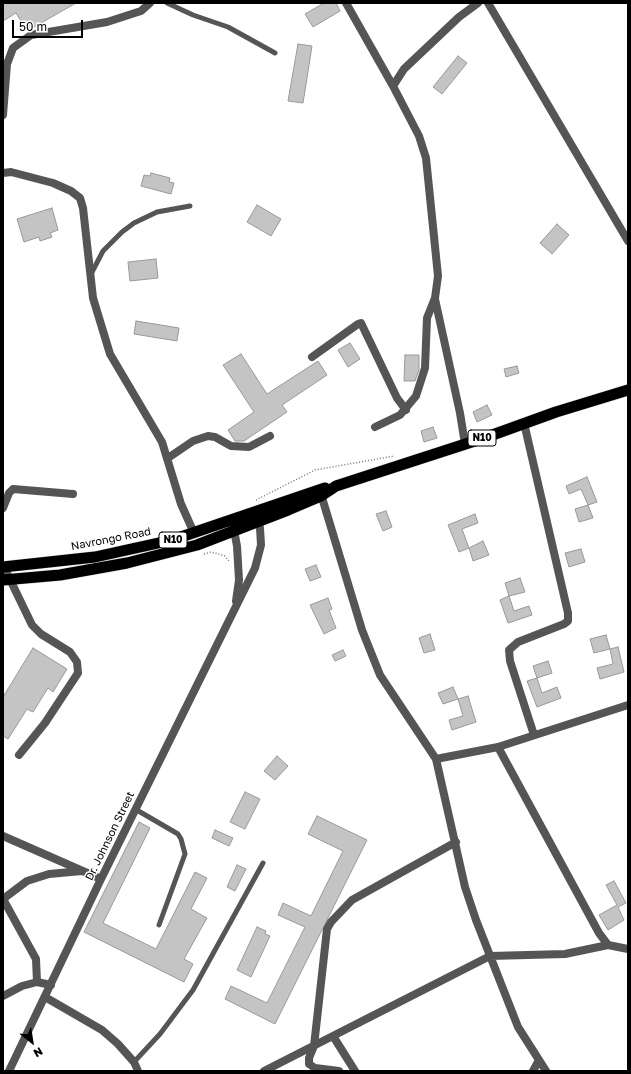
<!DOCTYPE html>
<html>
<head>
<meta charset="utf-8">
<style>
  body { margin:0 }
  #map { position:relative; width:631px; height:1074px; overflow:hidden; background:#fff; font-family:"Golos Text",sans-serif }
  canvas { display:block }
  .frame { position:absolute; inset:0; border:4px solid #000; pointer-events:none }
  .north { position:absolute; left:12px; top:1022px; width:40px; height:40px; -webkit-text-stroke:3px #fff; paint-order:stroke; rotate:150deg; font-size:11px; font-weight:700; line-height:16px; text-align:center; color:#000 }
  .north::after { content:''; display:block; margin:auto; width:14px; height:18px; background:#000; clip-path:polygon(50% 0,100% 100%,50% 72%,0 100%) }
  .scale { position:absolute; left:12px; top:20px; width:71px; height:18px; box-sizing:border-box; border:2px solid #000; border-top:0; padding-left:5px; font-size:12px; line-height:14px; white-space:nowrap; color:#000; -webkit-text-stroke:3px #fff; paint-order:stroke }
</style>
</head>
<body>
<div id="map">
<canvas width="631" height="1074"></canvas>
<div class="frame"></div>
<div class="north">N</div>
<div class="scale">50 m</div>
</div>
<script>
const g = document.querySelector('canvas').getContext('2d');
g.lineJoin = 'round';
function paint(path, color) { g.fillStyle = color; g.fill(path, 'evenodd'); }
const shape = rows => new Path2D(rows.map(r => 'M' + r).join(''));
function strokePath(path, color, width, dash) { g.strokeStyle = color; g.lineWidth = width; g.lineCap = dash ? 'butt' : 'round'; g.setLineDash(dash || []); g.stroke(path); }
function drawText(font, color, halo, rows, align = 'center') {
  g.font = font + ' "Golos Text",sans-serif'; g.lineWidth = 3; g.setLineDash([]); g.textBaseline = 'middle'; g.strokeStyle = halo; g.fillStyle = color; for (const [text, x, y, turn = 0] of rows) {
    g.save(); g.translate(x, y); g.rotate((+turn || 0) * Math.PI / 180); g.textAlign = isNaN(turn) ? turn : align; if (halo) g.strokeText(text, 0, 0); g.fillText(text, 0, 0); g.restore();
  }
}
const building = shape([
  [3,3,76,3,27,31,16,13,3,21,3,3],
  [324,3,336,3,340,11,313,27,305,14,324,3],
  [298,44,312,46,303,103,288,101,298,44],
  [458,56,467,63,442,94,433,87,458,56],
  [151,173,170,178,169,182,174,183,171,194,141,186,144,175,150,176,151,173],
  [257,205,281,219,271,236,247,222,257,205],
  [52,208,58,230,50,233,52,237,40,241,39,237,24,242,17,219,52,208],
  [557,224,569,235,552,254,540,243,557,224],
  [156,259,158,278,130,281,128,262,156,259],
  [136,321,179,328,177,341,134,334,136,321],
  [350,343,360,359,348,367,338,350,350,343],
  [241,354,267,394,318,361,327,375,282,405,287,412,244,441,235,441,228,430,254,412,223,365,241,354],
  [405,355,419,355,419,370,415,381,404,381,405,355],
  [517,366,519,373,506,377,504,369,517,366],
  [487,405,492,415,477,422,473,412,487,405],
  [433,427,437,438,424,442,421,431,433,427],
  [587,477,597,502,588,505,581,489,569,494,566,486,587,477],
  [588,505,593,518,579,522,575,509,588,505],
  [386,511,392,527,383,531,376,514,386,511],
  [475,514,478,523,462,529,469,548,459,552,448,525,475,514],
  [483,541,489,555,473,561,469,548,483,541],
  [581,549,585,562,569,567,565,553,581,549],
  [316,565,321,577,310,581,305,569,316,565],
  [520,578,525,592,509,596,505,583,520,578],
  [509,596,514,611,529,606,532,615,508,623,500,600,509,596],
  [328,598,332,609,329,610,336,628,324,634,310,605,328,598],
  [430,634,435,650,424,653,419,638,430,634],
  [606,635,610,649,594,653,590,639,606,635],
  [618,647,624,672,600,679,597,668,613,664,610,649,618,647],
  [33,648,67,669,53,692,48,688,33,712,27,709,8,739,3,736,3,697,33,648],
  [343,650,346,656,335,661,332,655,343,650],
  [548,661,552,673,537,678,533,666,548,661],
  [537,678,542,693,557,687,561,698,537,707,527,681,537,678],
  [453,687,458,699,443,704,438,693,453,687],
  [468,696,476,722,452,730,449,720,463,716,458,699,468,696],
  [277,756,288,766,275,780,264,771,277,756],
  [245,792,260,799,245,829,230,822,245,792],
  [317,816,367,840,275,1024,225,999,231,986,267,1003,305,927,278,915,283,903,311,916,343,851,308,834,317,816],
  [139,822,150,828,103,923,156,949,195,872,207,878,191,909,207,918,184,959,193,964,184,982,84,932,139,822],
  [215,830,233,838,229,846,212,838,215,830],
  [237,865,246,869,235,891,227,887,237,865],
  [614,881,626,903,618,907,624,920,608,930,599,915,617,905,606,885,614,881],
  [257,927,266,931,265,934,270,936,251,977,237,970,257,927]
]);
const path = shape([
  [256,500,315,470,394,456],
  [85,547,103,544],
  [204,554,211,552,225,556,229,561]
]);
const service = shape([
  [167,3,193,15,228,27,275,53],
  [91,274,103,251,122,232,134,223,157,212,190,206],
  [135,809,178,834,181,839,185,854,159,925],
  [134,1062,160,1034,193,990,263,863]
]);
const minor = shape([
  [346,3,393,86],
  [488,3,628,241],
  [3,115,7,64,13,48,31,35,107,22,141,11,150,3],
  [3,173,11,172,53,183,71,191,80,198,83,208,93,298,110,354,162,442,181,504,194,533],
  [435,299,460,413,465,444],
  [312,357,358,324,361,323,397,398,406,410],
  [524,423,568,613,568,621,564,624,518,642,509,650,510,661,534,735],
  [375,427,400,415,416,396,425,368,427,318,435,298,438,276,426,158,419,136,393,86,404,69,459,17,478,3],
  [168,458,193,441,208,436,215,437,231,446,249,447,270,436],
  [320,491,362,630,380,675,436,759,465,887,476,920,518,1027,546,1071],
  [3,508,9,493,13,489,73,494],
  [233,525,237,546,239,580,236,601],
  [4,567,32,625,41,634,70,652,77,662,78,673,45,723,19,755],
  [498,747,599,933,608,945],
  [436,759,498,747,628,705],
  [3,836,101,879],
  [3,899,36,959,37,982],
  [3,899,27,881,49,874,82,871],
  [3,996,22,986,37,982,51,985],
  [45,997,102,1030,118,1044,134,1062,138,1071],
  [333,1036,355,1071],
  [9,1071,101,879,255,568,261,545,260,528,257,518],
  [264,1071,490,956,565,954,608,945,628,949],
  [339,1071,315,1068,309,1064,309,1058,314,1046,327,929,331,922,352,900,456,842],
  [533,1071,539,1060]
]);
const trunk = shape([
  [3,567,95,557,172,540,325,488],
  [3,580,60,575,127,563,197,545,288,510,321,496,336,486,484,438,556,412,628,390]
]);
const shields = [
  [482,438,28],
  [173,540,28]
];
const shieldNames = [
  ["N10",482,438],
  ["N10",173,540]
];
const streetNames = [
  ["Navrongo Road",111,539,-11],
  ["Dr. Johnson Street",110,836,-64]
];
paint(building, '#c4c4c4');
strokePath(building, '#999', 1);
strokePath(trunk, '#dbdbdb', 12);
strokePath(path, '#777', 1.5, [1, 2]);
strokePath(service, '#555', 5);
strokePath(minor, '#555', 8);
strokePath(trunk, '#000', 11);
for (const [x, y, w] of shields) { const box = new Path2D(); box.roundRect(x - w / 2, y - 8, w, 16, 3); g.fillStyle = '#fff'; g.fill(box); strokePath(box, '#000', 1); }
drawText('bold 10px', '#000', null, shieldNames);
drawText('11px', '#000', '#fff', streetNames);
</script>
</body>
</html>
